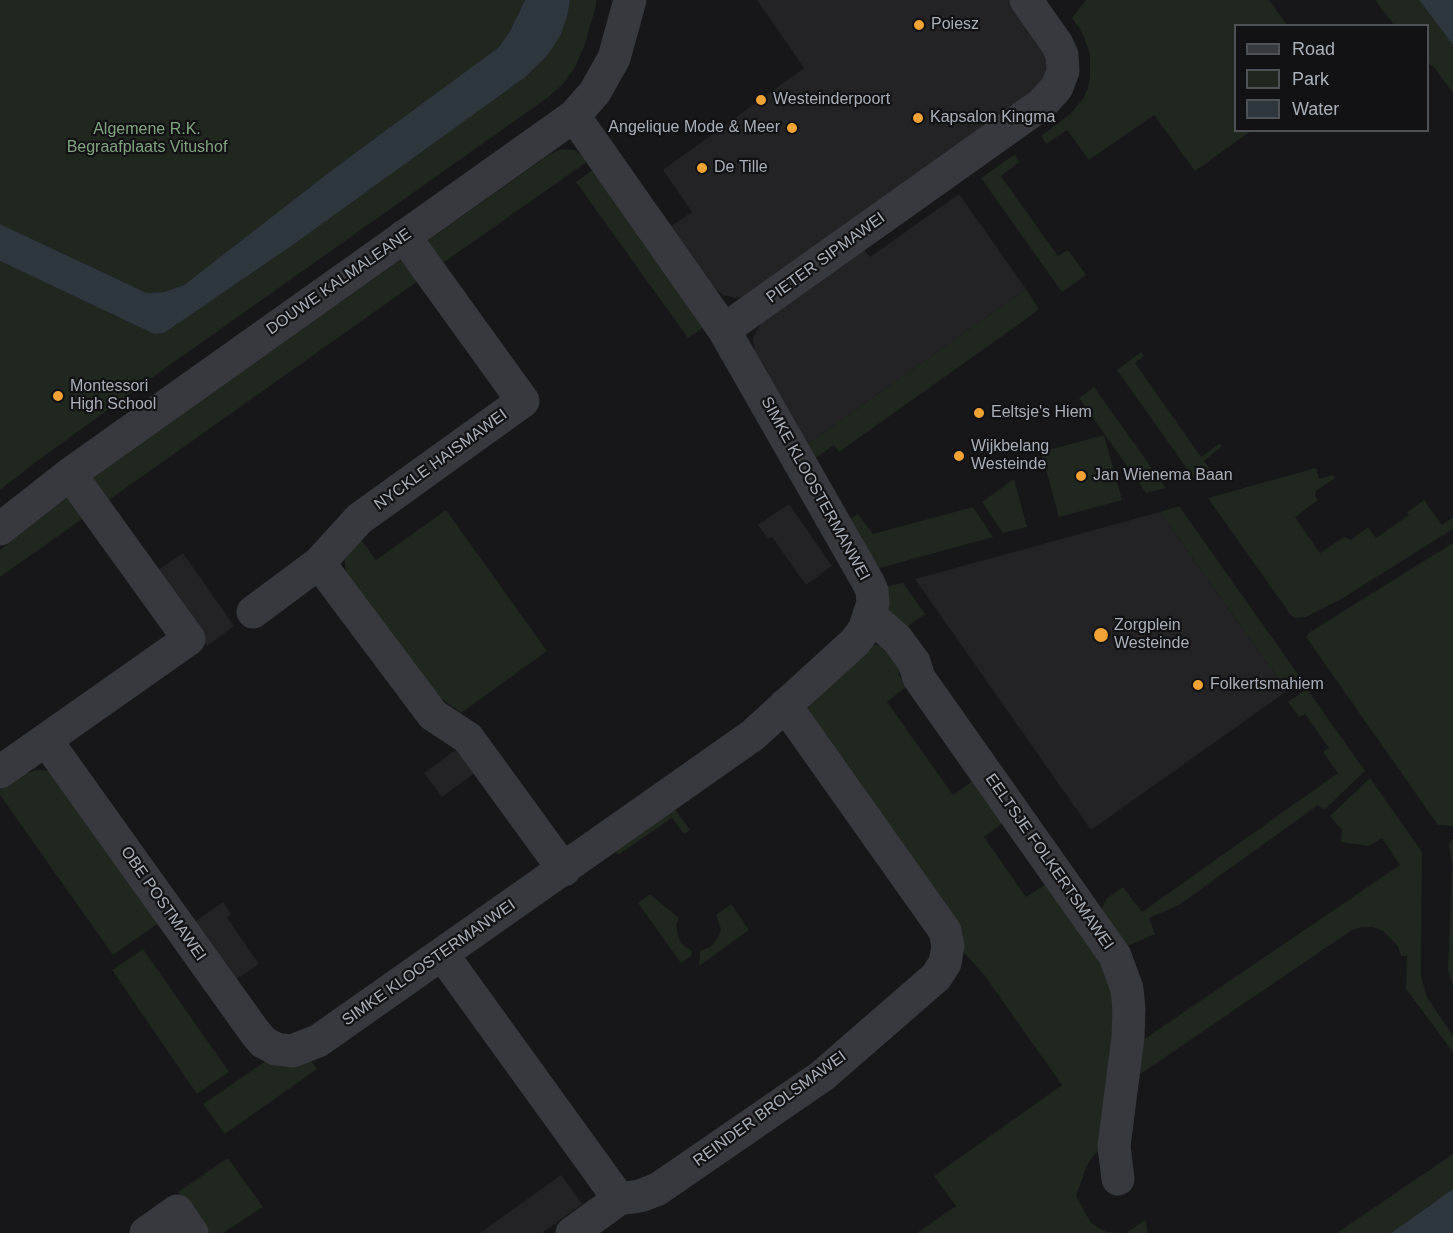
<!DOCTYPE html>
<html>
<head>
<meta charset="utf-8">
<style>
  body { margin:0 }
  #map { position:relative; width:1453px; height:1233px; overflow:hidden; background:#171719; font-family:Arial,sans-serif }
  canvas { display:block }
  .legend { position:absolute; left:1234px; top:24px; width:195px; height:108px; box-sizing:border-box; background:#121214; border:2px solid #4e5156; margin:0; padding:8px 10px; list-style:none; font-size:18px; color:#a9afb9 }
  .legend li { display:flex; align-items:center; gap:12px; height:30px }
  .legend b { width:30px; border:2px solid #4e5156 }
</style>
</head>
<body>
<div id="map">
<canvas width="1453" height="1233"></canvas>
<ul class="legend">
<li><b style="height:8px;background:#38393e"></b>Road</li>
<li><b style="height:16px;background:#1f271f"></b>Park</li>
<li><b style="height:16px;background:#2d373d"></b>Water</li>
</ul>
</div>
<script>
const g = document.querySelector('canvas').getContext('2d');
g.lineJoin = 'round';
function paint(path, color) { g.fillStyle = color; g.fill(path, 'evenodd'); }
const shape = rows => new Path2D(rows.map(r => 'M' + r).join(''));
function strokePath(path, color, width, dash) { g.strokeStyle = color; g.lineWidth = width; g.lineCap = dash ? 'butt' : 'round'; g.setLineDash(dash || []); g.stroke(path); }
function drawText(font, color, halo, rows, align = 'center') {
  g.font = font + ' Arial,sans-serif'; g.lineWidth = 4.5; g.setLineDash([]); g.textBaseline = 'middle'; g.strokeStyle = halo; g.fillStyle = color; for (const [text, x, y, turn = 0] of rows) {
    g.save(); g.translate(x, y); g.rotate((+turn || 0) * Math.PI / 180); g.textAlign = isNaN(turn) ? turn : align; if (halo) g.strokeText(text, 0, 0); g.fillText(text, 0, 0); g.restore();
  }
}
const built = shape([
  [757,0,1011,0,1043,44,1047,63,1044,77,1037,89,744,297,736,298,723,295,711,285,670,227,692,212,663,170,804,68],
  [959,194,1026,289,806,445,755,354,753,338,762,321,862,248,870,257],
  [789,504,832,566,806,585,772,537,768,539,758,525],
  [1160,512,1287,691,1091,830,915,579],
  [183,553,234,626,207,646,155,572],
  [457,749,475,773,442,797,424,773],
  [223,902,231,914,227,918,259,964,231,983,190,925],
  [561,1175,582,1204,542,1233,480,1233]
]);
const green = shape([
  [0,0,525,0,510,31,499,47,336,167,184,285,164,292,147,293,0,224],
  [570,0,596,0,596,5,584,47,574,69,563,84,547,98,167,367,40,459,0,490,0,261,154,334,164,333,290,247,523,78,545,58,568,13],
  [1086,0,1269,0,1287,25,1236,26,1236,130,1251,131,1195,171,1154,115,1089,160,1067,130,1046,144,1041,136,1069,115,1083,99,1088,88,1090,77,1090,54,1082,32,1072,18],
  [1375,0,1419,0,1453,45,1453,93,1436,70,1428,62,1428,26,1394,25],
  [562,149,575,150,588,161,440,265,424,243,550,154],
  [1015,154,1019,162,1001,176,1058,256,1068,250,1086,275,1062,292,981,178],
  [594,169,705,326,688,338,576,182],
  [402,259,418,281,106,502,90,479],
  [1026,289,1039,309,1026,319,839,452,834,445,814,459,806,445],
  [1141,352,1144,356,1135,363,1201,457,1219,444,1222,446,1204,461,1214,475,1195,480,1117,370],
  [1094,387,1166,488,1146,493,1079,398],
  [1104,435,1122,500,1059,517,1041,452],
  [1316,468,1319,479,1333,475,1335,478,1316,491,1315,496,1318,500,1295,517,1320,553,1344,537,1351,540,1368,527,1376,538,1409,515,1407,512,1424,500,1442,525,1453,518,1453,529,1343,598,1306,617,1295,618,1290,614,1208,498],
  [1014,479,1027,527,1003,533,982,502],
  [70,495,85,517,0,577,0,550],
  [1179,506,1302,680,1287,691,1160,512],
  [973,507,993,537,876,569,850,519,858,514,873,534],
  [446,510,547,651,461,713,437,695,346,573,345,564,345,557,359,537,376,560],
  [1453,543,1453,826,1438,825,1306,637,1310,632],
  [903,583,925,614,904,629,886,611,884,587],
  [872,644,888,647,903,669,898,674,907,686,887,702,953,795,974,780,1003,823,984,837,1026,897,1046,884,1101,960,1115,995,1103,1148,1095,1154,1087,1165,1076,1196,1091,1223,1106,1232,1126,1233,1145,1220,1148,1233,917,1233,956,1206,934,1176,1062,1085,985,976,961,949,806,710],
  [1307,689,1365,771,1324,810,1318,805,1179,905,1149,918,1155,934,1127,946,1103,911,1102,908,1106,899,1123,887,1142,912,1338,773,1323,752,1329,748,1305,714,1299,717,1288,702],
  [36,770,45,770,52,774,160,922,113,955,0,795,0,790,19,776],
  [1370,778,1422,852,1421,976,1427,997,1453,1036,1453,1052,1406,989,1407,956,1401,956,1398,946,1383,931,1373,927,1362,927,1352,930,1133,1079,1137,1044,1400,865,1382,838,1369,846,1341,842,1342,830,1330,816],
  [674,808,690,830,684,834,672,818,618,855,615,850],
  [1452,839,1453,839,1453,987,1448,970,1452,865,1449,845],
  [650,894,679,918,676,925,679,939,683,945,692,951,691,956,681,963,638,903],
  [731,904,749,930,699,966,700,951,710,947,719,936,721,929,716,915],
  [143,949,229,1072,197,1094,112,970],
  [269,1059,310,1059,317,1069,225,1134,203,1104],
  [1453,1154,1453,1189,1391,1233,1337,1233],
  [228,1158,263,1207,223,1233,207,1233,178,1192]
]);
const water = shape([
  [525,0,570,0,568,13,561,34,553,47,545,58,524,78,290,247,164,333,154,334,0,261,0,224,147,293,164,292,184,285,336,167,499,47,510,31],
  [1419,0,1453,0,1453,45],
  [1453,1189,1453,1233,1391,1233]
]);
const minor = shape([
  [724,330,1042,104,1057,87,1063,71,1062,55,1057,44,1026,0],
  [0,529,70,474,574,116,595,92,614,58,630,0],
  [319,563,433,715,468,738,564,870],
  [253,612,319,563,359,519,523,401,404,236],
  [870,615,897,639,914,662,919,678,1115,956,1127,989,1129,1009,1128,1037,1114,1146,1118,1179],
  [46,740,254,1031,263,1042,276,1049,292,1051,318,1041,753,735,855,642,864,630,873,603,872,591,868,582,724,330,574,116],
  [0,772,189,639,70,474],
  [442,954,619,1199],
  [146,1233,177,1211,192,1233],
  [572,1233,619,1199,640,1196,658,1189,822,1076,936,977,945,963,948,946,945,931,785,705]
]);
const markers = [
  [919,25,6,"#f2a336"],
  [761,100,6,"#f2a336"],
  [918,118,6,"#f2a336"],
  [792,128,6,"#f2a336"],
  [702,168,6,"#f2a336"],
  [58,396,6,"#f2a336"],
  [979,413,6,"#f2a336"],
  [959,456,6,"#f2a336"],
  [1081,476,6,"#f2a336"],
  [1101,635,8,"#f2a336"],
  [1198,685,6,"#f2a336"]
];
const poiNames = [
  ["Poiesz",931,25],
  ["Westeinderpoort",773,100],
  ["Kapsalon Kingma",930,118],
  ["Angelique Mode & Meer",780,128,"right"],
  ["De Tille",714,168],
  ["Montessori",70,387],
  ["High School",70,405],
  ["Eeltsje's Hiem",991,413],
  ["Wijkbelang",971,447],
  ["Westeinde",971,465],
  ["Jan Wienema Baan",1093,476],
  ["Zorgplein",1114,626],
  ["Westeinde",1114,644],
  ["Folkertsmahiem",1210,685]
];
const parkNames = [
  ["Algemene R.K.",147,130],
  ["Begraafplaats Vitushof",147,148]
];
const streetNames = [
  ["PIETER SIPMAWEI",826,258,-36],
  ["DOUWE KALMALEANE",339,282,-35],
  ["NYCKLE HAISMAWEI",441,460,-36],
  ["SIMKE KLOOSTERMANWEI",815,489,61],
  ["EELTSJE FOLKERTSMAWEI",1049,862,55],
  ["OBE POSTMAWEI",163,904,55],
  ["SIMKE KLOOSTERMANWEI",429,963,-35],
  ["REINDER BROLSMAWEI",770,1109,-36]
];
paint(built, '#232326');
paint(green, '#1f271f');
paint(water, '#2d373d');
strokePath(minor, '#38393e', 33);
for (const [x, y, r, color] of markers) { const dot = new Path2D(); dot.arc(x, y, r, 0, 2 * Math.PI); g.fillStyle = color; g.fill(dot); strokePath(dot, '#121214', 2); }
drawText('16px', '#a9afb9', '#121214', poiNames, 'left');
drawText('16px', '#81a480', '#121214', parkNames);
drawText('16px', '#a9afb9', '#121214', streetNames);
</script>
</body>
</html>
